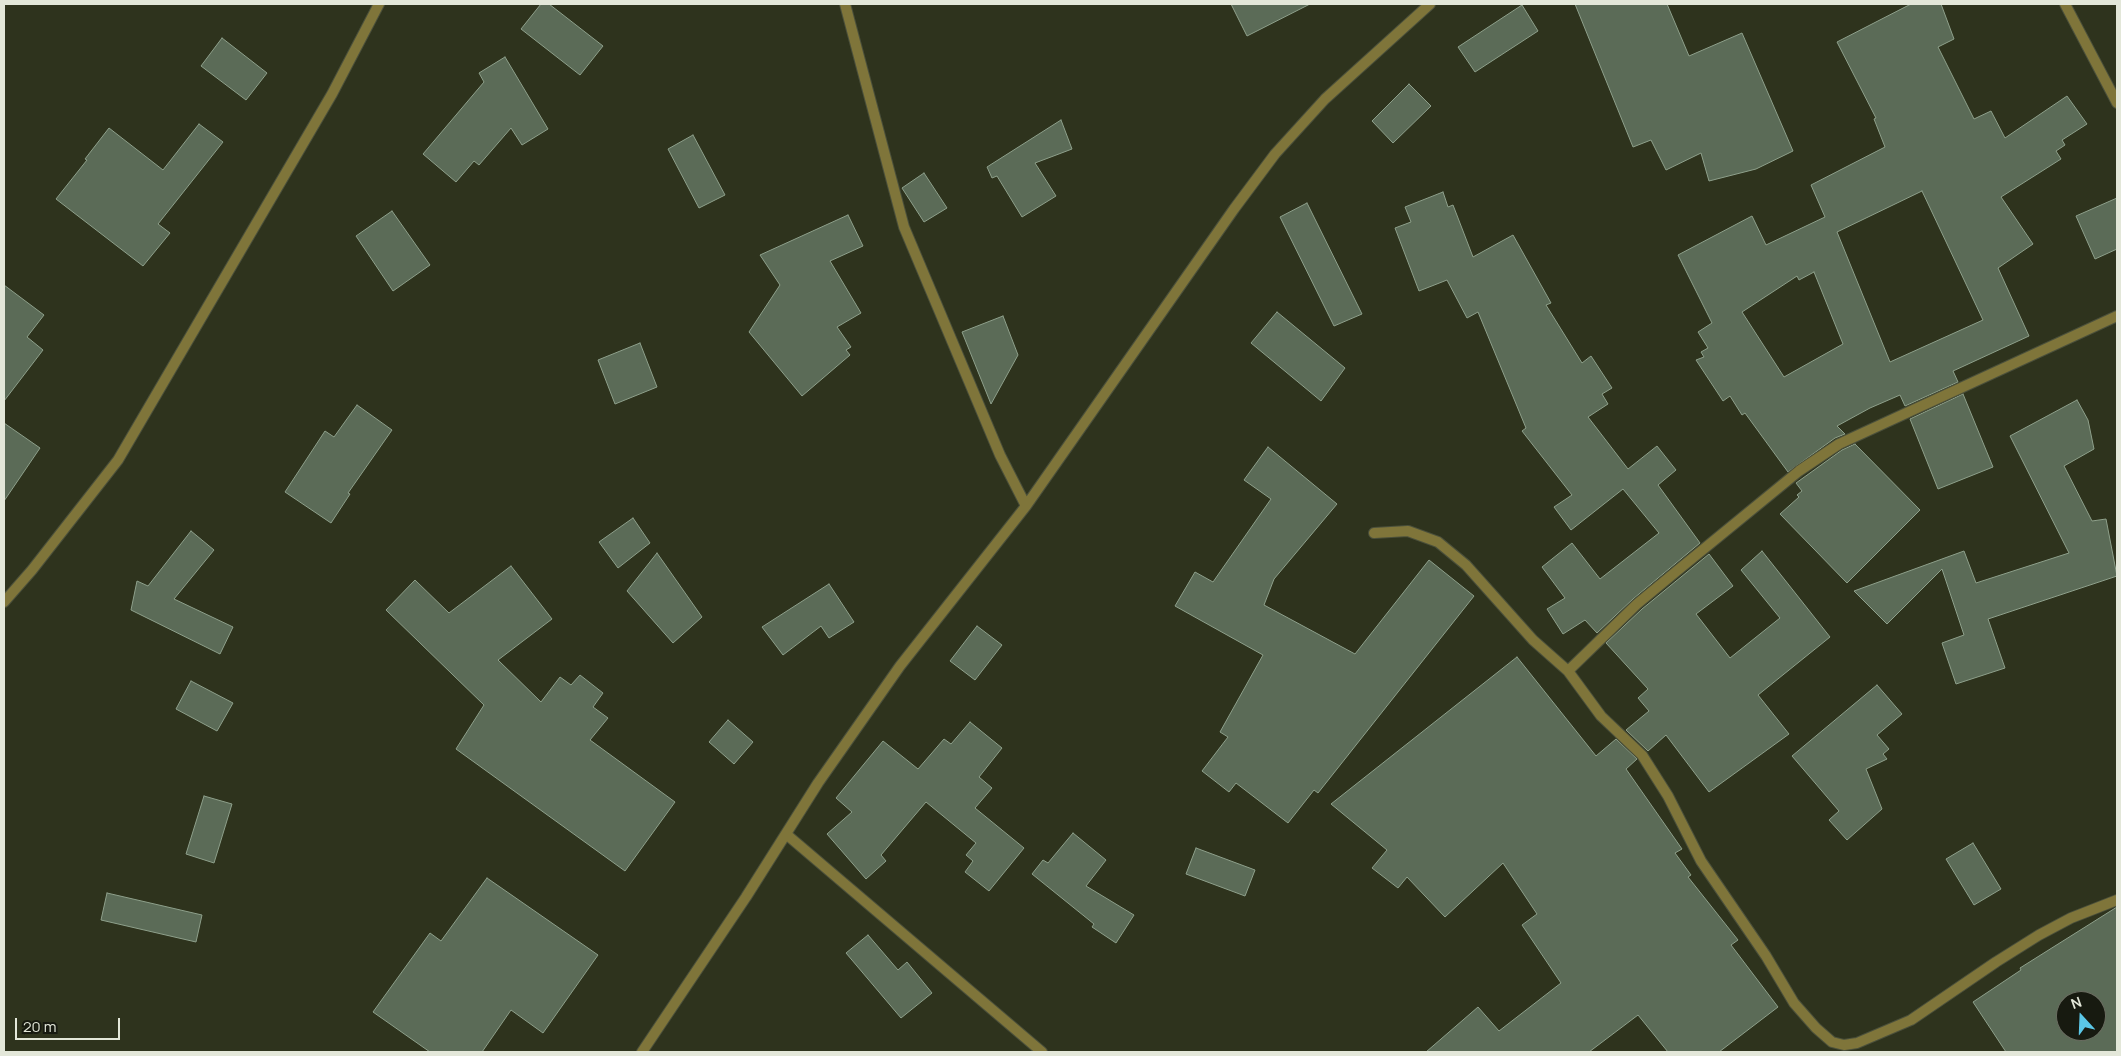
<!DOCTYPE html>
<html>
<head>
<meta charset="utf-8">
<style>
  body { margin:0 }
  #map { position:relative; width:2121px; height:1056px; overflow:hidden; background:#2e331d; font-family:Manrope,sans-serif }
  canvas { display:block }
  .frame { position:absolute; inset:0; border:5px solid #e3e7d9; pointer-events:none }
  .north { position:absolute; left:2056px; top:991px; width:50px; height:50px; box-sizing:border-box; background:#171a10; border:1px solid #696c60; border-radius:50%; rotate:340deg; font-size:14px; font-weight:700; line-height:20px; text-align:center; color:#e3e7d9 }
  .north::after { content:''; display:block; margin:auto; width:18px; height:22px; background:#5bc7e7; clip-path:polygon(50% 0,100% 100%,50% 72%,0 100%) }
  .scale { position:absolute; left:15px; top:1018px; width:105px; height:22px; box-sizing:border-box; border:2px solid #e3e7d9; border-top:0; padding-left:6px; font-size:15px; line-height:18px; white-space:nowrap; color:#e3e7d9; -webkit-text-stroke:4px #171a10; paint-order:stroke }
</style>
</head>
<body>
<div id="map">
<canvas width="2121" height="1056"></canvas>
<div class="frame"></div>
<div class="north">N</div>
<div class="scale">20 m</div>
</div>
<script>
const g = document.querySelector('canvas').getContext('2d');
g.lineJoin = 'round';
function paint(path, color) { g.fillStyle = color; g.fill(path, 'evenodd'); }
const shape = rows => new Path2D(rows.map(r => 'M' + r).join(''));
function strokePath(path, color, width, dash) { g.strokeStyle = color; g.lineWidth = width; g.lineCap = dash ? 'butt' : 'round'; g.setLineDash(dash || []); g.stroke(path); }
const building = shape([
  [541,4,549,4,603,46,580,75,521,29,541,4],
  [1231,4,1310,4,1247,36,1231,4],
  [1575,4,1667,4,1689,56,1742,33,1793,151,1756,169,1709,181,1701,153,1666,170,1651,140,1633,147,1575,4],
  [1911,4,1941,4,1954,39,1938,47,1974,119,1991,111,2005,138,2067,96,2087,124,2062,140,2065,145,2056,151,2061,159,2001,197,2033,244,1998,268,2029,336,1953,371,1958,382,1905,406,1900,395,1870,408,1837,426,1845,434,1835,438,1788,472,1745,413,1742,415,1730,396,1723,401,1696,360,1704,357,1701,352,1708,348,1698,332,1712,323,1678,255,1752,216,1766,245,1825,217,1811,185,1885,147,1874,119,1876,118,1837,42,1911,4],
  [1922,191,1983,320,1890,362,1837,232,1922,191],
  [1814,272,1843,344,1784,377,1742,312,1797,276,1799,280,1814,272],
  [1522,5,1538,31,1475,72,1458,47,1522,5],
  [222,38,267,73,246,100,201,66,222,38],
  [505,57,548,129,522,145,511,128,479,165,474,161,456,182,423,154,484,82,479,73,505,57],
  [1409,84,1431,106,1393,143,1372,121,1409,84],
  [1061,120,1072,149,1035,163,1056,196,1022,217,997,176,992,178,987,167,1061,120],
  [199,124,223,142,158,224,170,233,143,266,56,199,87,160,85,159,109,128,163,170,199,124],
  [693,135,725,195,699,208,668,149,693,135],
  [924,173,947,208,924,222,902,188,924,173],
  [1443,192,1448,207,1453,205,1473,257,1513,235,1551,303,1546,305,1582,363,1591,356,1612,388,1602,394,1608,404,1588,417,1628,469,1657,446,1676,470,1658,485,1700,543,1633,599,1597,633,1585,620,1563,634,1547,609,1565,598,1542,567,1572,543,1600,579,1659,533,1623,489,1571,530,1554,507,1572,495,1522,431,1526,428,1478,312,1467,318,1447,280,1419,291,1395,228,1411,222,1405,207,1443,192],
  [2117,198,2117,249,2095,259,2076,216,2117,198],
  [1307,203,1362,314,1334,326,1280,217,1307,203],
  [392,211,430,265,393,291,356,236,392,211],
  [848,215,863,246,830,261,861,313,837,327,851,347,846,350,850,355,802,396,749,332,780,285,760,255,848,215],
  [4,285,44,315,27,337,43,350,4,401,4,285],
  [1277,312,1345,368,1321,401,1251,343,1277,312],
  [1003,316,1018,355,991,404,962,332,1003,316],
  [640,343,657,387,615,404,598,360,640,343],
  [1963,394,1993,467,1938,489,1910,419,1963,394],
  [2077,400,2088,420,2094,449,2064,466,2092,521,2106,519,2117,576,1988,619,2005,668,1956,684,1942,643,1964,635,1942,569,1887,624,1854,591,1964,551,1976,583,2069,553,2010,436,2077,400],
  [357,405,392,430,348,493,350,494,331,523,285,492,325,431,334,437,357,405],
  [4,423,40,448,4,501,4,423],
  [1855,444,1920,510,1847,583,1780,514,1799,497,1797,495,1802,491,1796,483,1842,450,1855,444],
  [1268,447,1337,504,1274,579,1264,605,1355,654,1429,560,1474,596,1318,793,1314,790,1288,823,1236,783,1229,792,1202,771,1228,737,1220,732,1263,655,1175,606,1195,572,1213,582,1271,499,1244,480,1268,447],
  [633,518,650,543,618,568,599,542,633,518],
  [191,531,214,550,174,599,233,627,220,654,131,610,137,581,148,586,191,531],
  [1762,551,1830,637,1758,695,1789,734,1709,792,1666,735,1648,751,1626,730,1649,711,1638,698,1648,689,1606,643,1642,609,1709,554,1733,586,1696,614,1730,658,1780,618,1741,570,1762,551],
  [657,553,702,617,673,643,627,591,657,553],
  [511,566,552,619,498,660,541,702,560,677,571,685,580,675,603,693,593,707,608,718,590,740,675,802,625,871,456,749,484,705,386,610,415,580,449,613,511,566],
  [829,584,854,622,829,638,821,626,783,655,762,627,829,584],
  [977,626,1002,645,975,680,950,661,977,626],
  [1517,657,1596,756,1616,739,1637,759,1626,769,1682,849,1675,853,1691,875,1688,877,1738,940,1731,945,1778,1007,1719,1052,1668,1052,1638,1015,1589,1052,1426,1052,1478,1007,1499,1031,1561,983,1522,925,1537,914,1503,863,1445,917,1407,877,1398,888,1372,868,1387,850,1331,804,1517,657],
  [191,681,233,703,217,731,176,709,191,681],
  [1877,685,1902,714,1877,735,1889,749,1883,754,1887,759,1866,769,1882,809,1847,840,1829,820,1839,811,1792,756,1877,685],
  [728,720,753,742,734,764,709,742,728,720],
  [970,722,1002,748,979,777,992,788,975,808,1024,848,989,891,965,872,973,861,966,855,976,843,926,802,881,855,886,861,866,879,827,834,852,812,836,798,883,741,918,769,944,739,951,744,970,722],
  [204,796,232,804,214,863,186,854,204,796],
  [1073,833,1106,860,1086,886,1134,915,1116,943,1092,927,1094,924,1032,874,1043,860,1048,863,1073,833],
  [1973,843,2001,889,1974,905,1946,859,1973,843],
  [1196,848,1255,870,1245,896,1186,874,1196,848],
  [487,878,598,955,543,1033,511,1010,482,1052,430,1052,373,1012,430,933,441,941,487,878],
  [107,893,202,915,196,942,101,920,107,893],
  [2117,907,2117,1052,2006,1052,1973,1002,2021,970,2020,968,2117,907],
  [2066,1001,2096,1001,2096,1031,2066,1031,2066,1001],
  [868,935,898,970,907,962,932,993,901,1018,846,953,868,935]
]);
const street = shape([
  [845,4,904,227,1000,455,1026,506],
  [2065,4,2117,103],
  [1374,533,1408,531,1438,542,1466,565,1533,640,1568,671,1601,716,1642,755,1668,796,1701,861,1766,956,1794,1003,1816,1028,1832,1042,1844,1045,1857,1043,1911,1020,1996,962,2039,935,2071,918,2117,900],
  [4,602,32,570,118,460,332,94,379,4],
  [1568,671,1637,604,1678,570,1799,471,1839,444,2117,316],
  [786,834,1042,1052],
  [642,1052,746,897,818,783,900,666,1026,506,1234,209,1275,154,1325,99,1430,4]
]);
paint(building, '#5b6b57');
strokePath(building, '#8ea08b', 1);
strokePath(street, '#4b503b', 12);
strokePath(street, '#7f753a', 10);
</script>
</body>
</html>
